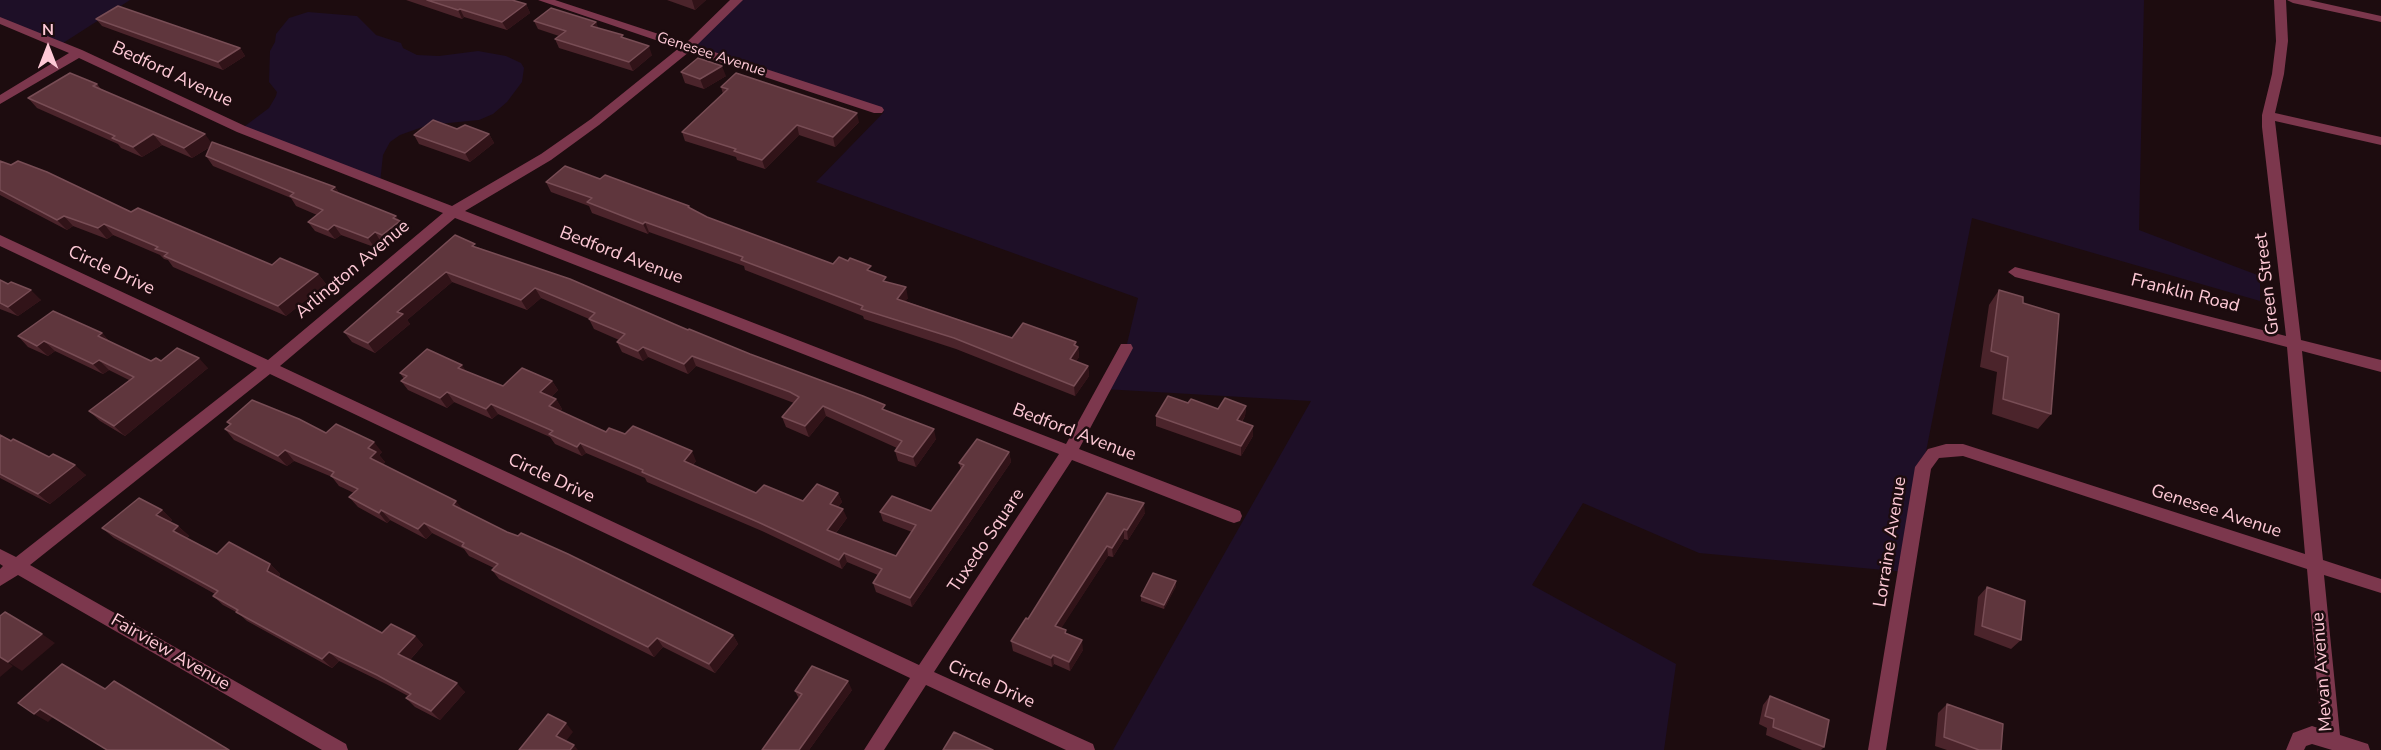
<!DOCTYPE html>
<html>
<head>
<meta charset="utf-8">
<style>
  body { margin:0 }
  #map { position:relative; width:2381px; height:750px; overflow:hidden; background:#1d0c0f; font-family:"Nunito Sans",sans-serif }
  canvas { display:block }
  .north { position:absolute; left:18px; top:18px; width:60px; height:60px; -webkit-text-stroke:4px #1d0c0f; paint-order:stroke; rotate:0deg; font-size:16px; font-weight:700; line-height:24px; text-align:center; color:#fec9d6 }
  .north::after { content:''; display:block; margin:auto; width:21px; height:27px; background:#fec9d6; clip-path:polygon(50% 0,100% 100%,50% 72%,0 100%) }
</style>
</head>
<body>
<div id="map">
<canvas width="2381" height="750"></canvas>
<div class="north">N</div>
</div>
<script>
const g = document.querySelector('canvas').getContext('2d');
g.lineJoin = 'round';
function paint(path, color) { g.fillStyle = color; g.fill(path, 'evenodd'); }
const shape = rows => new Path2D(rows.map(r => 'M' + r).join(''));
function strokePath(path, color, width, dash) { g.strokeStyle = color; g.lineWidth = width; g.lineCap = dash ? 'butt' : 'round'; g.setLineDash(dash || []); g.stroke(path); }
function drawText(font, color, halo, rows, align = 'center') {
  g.font = font + ' "Nunito Sans",sans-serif'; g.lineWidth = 5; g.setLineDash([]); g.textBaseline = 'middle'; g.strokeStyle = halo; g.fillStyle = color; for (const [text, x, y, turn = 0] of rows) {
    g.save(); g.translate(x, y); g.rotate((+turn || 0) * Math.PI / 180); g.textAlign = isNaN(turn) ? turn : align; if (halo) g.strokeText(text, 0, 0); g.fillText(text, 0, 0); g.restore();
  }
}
const green = shape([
  [0,0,130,0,60,45,0,20],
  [737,0,2144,0,2139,230,2260,276,2260,301,1972,218,1923,467,1906,572,1699,553,1583,503,1532,585,1676,664,1664,750,1113,750,1311,401,1104,389,1126,348,1138,298,816,182,884,112,688,47],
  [308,12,357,16,376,35,401,43,403,48,417,55,439,56,478,51,506,56,521,63,524,68,522,82,507,102,493,114,479,120,428,125,400,135,390,142,383,155,380,183,241,129,269,108,276,96,277,92,269,82,270,51,275,42,276,34,289,18]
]);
const minor = shape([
  [538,0,555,0,686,43,730,0,743,0,696,46,882,107,884,110,882,113,874,113,689,52,599,125,551,160,465,211,1066,444,1121,344,1131,344,1133,348,1079,449,1240,511,1242,516,1240,521,1234,523,1228,521,1072,460,934,672,1093,744,1095,750,1066,750,926,685,884,750,864,750,910,678,270,374,30,565,346,744,348,750,322,750,18,575,0,586,0,569,3,566,0,564,0,549,16,557,257,368,0,246,0,235,268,360,443,213,237,132,79,58,0,104,0,95,69,53,0,24,0,17,82,50,245,126,452,206,541,154,591,119,679,48,538,0],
  [455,218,1059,454,919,665,280,366,455,218],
  [2274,0,2286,0,2288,41,2284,74,2275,113,2381,137,2381,145,2275,121,2301,340,2381,360,2381,372,2302,351,2323,560,2381,579,2381,593,2324,575,2340,735,2368,744,2370,750,2332,750,2312,744,2306,746,2304,750,2286,750,2293,733,2312,726,2321,729,2307,569,1963,456,1939,458,1931,469,1886,750,1868,750,1915,467,1928,449,1946,444,1963,444,2305,554,2287,347,2015,277,2008,272,2015,267,2286,336,2262,127,2262,115,2272,74,2276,41,2274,0],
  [2287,0,2309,0,2381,16,2381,22,2293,3,2287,0]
]);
const wall = shape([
  [406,0,512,0,526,4,530,13,507,30,464,17,462,19],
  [667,0,706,0,695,10],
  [96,19,240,48,245,56,223,70,102,26],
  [534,21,596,22,598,28,624,38,652,55,633,71,559,48,555,39,559,36,538,29],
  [681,72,726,76,704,89,685,83],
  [97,84,101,89,212,143,335,187,339,193,396,216,406,230,389,245,381,242,374,247,341,235,335,239,315,231,308,222,317,215,296,206,291,198,213,166,206,156,210,147,192,158,162,145,142,157,121,148,118,144,37,108,28,98],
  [721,87,859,122,835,147,799,135,765,169,737,160,736,157,685,141,682,132,723,94],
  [457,129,489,134,494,143,470,162,419,144,414,135],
  [0,161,131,212,272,265,318,274,326,284,286,316,173,267,168,260,164,259,160,255,113,235,107,239,73,226,67,230,0,195],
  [600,179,689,206,690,209,707,217,833,264,872,272,908,298,905,301,1012,338,1078,347,1079,357,1076,361,1088,366,1089,376,1075,396,956,349,864,319,863,316,745,270,744,266,649,232,648,234,592,213,589,206,551,192,546,182],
  [477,247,688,330,887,411,936,439,916,467,898,461,895,451,897,448,826,416,809,437,786,427,782,417,794,403,696,366,688,374,648,357,643,361,622,352,617,342,619,340,594,329,589,319,541,298,527,310,452,282,407,320,410,324,375,353,352,342,344,332],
  [0,280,41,300,18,316,0,309],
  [1999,290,2023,303,2051,414,2038,429,1992,414,1997,372,1980,367,1989,305],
  [102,333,109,341,151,361,161,361,208,368,125,436,100,421,89,411,129,380,109,370,103,374,55,351,48,356,28,347,18,336],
  [466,371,503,386,552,381,558,390,551,397,556,399,562,409,560,411,606,432,625,434,696,461,693,465,756,493,803,501,838,493,842,502,838,507,847,518,836,533,896,556,912,532,883,521,880,512,931,511,961,469,959,463,1009,452,1011,462,912,607,876,592,873,583,878,575,847,562,842,569,762,531,647,482,645,478,586,453,582,456,555,444,550,437,498,414,492,419,454,402,447,408,408,390,401,381,404,379,400,373],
  [1188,403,1218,409,1246,406,1245,416,1242,422,1253,436,1241,456,1156,426,1156,416],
  [227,422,326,433,382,452,379,455,385,462,382,465,462,509,507,532,733,635,738,644,715,673,663,647,654,657,499,579,492,570,494,568,469,556,464,549,432,533,426,539,390,520,387,523,358,507,349,497,354,493,339,486,332,477,294,461,287,466,234,440,225,429,230,425],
  [0,435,86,475,50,504,0,478],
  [1107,493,1145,513,1128,540,1124,539,1113,557,1108,556,1061,628,1083,650,1070,671,1054,664,1052,667,1013,651,1011,641,1028,619],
  [162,510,172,520,170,522,178,526,189,536,187,538,217,554,270,564,280,574,279,577,382,633,415,636,423,645,410,660,465,692,440,720,415,707,406,698,408,696,386,684,339,661,332,668,247,621,238,613,223,605,213,596,215,594,114,538,102,528],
  [1176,586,1164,609,1141,601,1141,596],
  [1987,587,2021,640,2011,649,1974,635,1978,597],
  [852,690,809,750,762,750,799,699,795,691],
  [1770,696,1824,747,1821,750,1802,750,1766,735,1767,728,1759,724,1763,705],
  [1947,704,2001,750,1947,750,1935,746,1938,713]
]);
const shadedWall = shape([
  [692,0,706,0,695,10],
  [526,4,530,13,507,30,502,22],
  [460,9,464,17,462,19,458,10],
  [596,22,599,31,591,26],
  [649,46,652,55,633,71,629,62],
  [240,48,245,56,223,70,218,62],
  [722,66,726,76,704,89,700,79],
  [857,113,859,122,835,147,833,137],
  [797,125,799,135,765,169,762,160],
  [153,134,162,145,142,157,133,147],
  [205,134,213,145,192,158,184,148],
  [489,134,494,143,470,162,465,153],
  [335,187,341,197,331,190],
  [64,216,73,226,67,230,57,220],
  [396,216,406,230,389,245,382,235,393,218],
  [645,222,649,232,648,234,643,224],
  [104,224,113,235,107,239,98,228],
  [334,225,341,235,335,239,328,230],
  [375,232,381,242,374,247,368,238],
  [446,272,452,282,407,320,410,324,375,353,368,343,397,312],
  [318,274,326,284,286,316,278,306],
  [906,287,908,298,900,309,897,299],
  [535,288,541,298,527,310,521,300],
  [31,290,41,300,18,316,8,307],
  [102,333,111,344,98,336],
  [44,341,55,351,48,356,37,346],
  [1076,342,1077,349,1078,347,1079,357,1071,369,1070,359,1074,345],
  [643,347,648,357,643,361,638,351],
  [692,356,696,366,688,374,684,364],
  [199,358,208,368,125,436,114,426],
  [99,360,109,370,103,374,93,364],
  [462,365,468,374,458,368],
  [1088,366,1089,376,1075,396,1074,386],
  [552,381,558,390,546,402,540,392],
  [447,392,454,402,447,408,440,398],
  [556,399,562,409,555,416,549,406],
  [491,404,498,414,492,419,486,409],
  [823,406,826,416,809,437,805,426],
  [1246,406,1245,416,1236,430,1237,420],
  [1253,426,1253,436,1241,456,1241,446],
  [934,429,936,439,916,467,913,457],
  [374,442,382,452,379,455,385,462,378,469,370,458,368,448],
  [580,443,586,453,582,456,577,447],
  [285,450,294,461,287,466,278,456],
  [692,451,696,461,688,470,684,461],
  [1009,452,1011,462,912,607,910,598],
  [75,465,86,475,50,504,38,494],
  [838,493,842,502,833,513,830,504],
  [456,501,464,511,453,505],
  [1144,503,1145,513,1128,540,1127,530],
  [843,509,847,518,831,539,827,530],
  [162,510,172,520,167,525,156,515],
  [381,510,390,520,387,523,379,513],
  [424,523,432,533,426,539,418,529],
  [178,526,189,536,184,540,173,531],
  [1124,529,1124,539,1113,557,1112,548],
  [1107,546,1108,556,1057,635,1055,626],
  [844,553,847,562,842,569,839,560],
  [270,564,280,574,277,580,267,571],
  [1176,581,1176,586,1164,609,1164,605],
  [42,634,55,643,22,671,8,662],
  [733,635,738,644,715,673,709,664],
  [415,636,423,645,407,663,398,654],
  [657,638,663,647,654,657,648,647],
  [1082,640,1083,650,1070,671,1069,662],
  [329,652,339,661,332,668,322,659],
  [1053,655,1054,664,1052,667,1051,658],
  [0,657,13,666,0,677],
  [848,681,852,690,809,750,799,750],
  [457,683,465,692,440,720,431,711],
  [40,709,53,717,48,722,34,714],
  [566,723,573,732,563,745,556,736],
  [574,745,578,750,570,750]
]);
const building = shape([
  [427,0,512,0,526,4,502,22,460,9,458,10,427,0],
  [118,6,240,48,218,62,96,19,118,6],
  [551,8,596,22,591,26,623,35,621,37,649,46,629,62,555,39,566,31,534,21,551,8],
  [698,58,722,66,700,79,681,72,698,58],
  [70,73,97,84,93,86,205,134,184,148,153,134,133,147,112,138,115,136,28,98,70,73],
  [736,73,857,113,833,137,797,125,762,160,734,151,736,149,682,132,728,89,721,87,736,73],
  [433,120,457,129,465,125,489,134,465,153,414,135,433,120],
  [212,142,335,187,331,190,396,216,393,218,400,221,382,235,375,232,368,238,334,225,328,230,308,222,323,210,290,196,294,193,206,156,212,142],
  [0,161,11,165,18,161,47,172,131,212,138,208,272,265,280,258,318,274,278,306,164,256,168,253,155,249,158,247,104,224,98,228,64,216,57,220,0,190,0,161],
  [565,166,600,179,605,175,689,206,688,207,707,217,833,264,839,257,848,261,850,258,871,266,867,270,886,277,883,281,906,287,897,299,1012,338,1023,323,1076,342,1074,345,1078,347,1070,359,1088,366,1074,386,954,338,861,309,863,306,741,260,743,257,645,222,643,224,587,202,592,198,546,182,565,166],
  [455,235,475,244,472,246,570,279,688,330,689,329,750,354,863,396,885,405,882,409,934,429,913,457,895,451,902,441,823,406,805,426,782,417,799,397,790,392,692,356,684,364,643,347,638,351,617,342,625,334,589,319,595,313,535,288,521,300,446,272,397,312,403,314,368,343,344,332,455,235],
  [0,280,8,284,11,282,31,290,8,307,0,303,0,280],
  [1999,290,2023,297,2023,303,2059,314,2051,414,2003,399,2008,357,1991,351,1999,290],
  [53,311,102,333,98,336,151,361,156,358,161,361,177,348,199,358,114,426,89,411,134,377,99,360,93,364,44,341,37,346,18,336,53,311],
  [427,349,462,365,458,368,503,386,522,368,552,381,540,392,556,399,549,406,606,432,609,428,625,434,633,426,692,451,684,461,756,493,764,485,803,501,817,484,838,493,830,504,843,509,827,530,896,556,916,525,880,512,892,496,931,511,964,465,959,463,977,439,1009,452,910,598,873,583,882,569,844,553,839,560,758,522,642,472,643,470,580,443,577,447,549,434,553,431,491,404,486,409,447,392,440,398,401,381,407,376,400,373,427,349],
  [1168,396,1188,403,1191,399,1218,409,1225,398,1246,406,1237,420,1253,426,1241,446,1156,416,1168,396],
  [252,400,299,419,326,433,336,424,374,442,368,448,376,452,370,458,456,501,453,505,507,532,518,536,521,533,568,554,733,635,709,664,657,638,648,647,492,570,498,564,462,546,464,543,424,523,418,529,381,510,379,513,349,497,358,489,331,476,334,472,285,450,278,456,225,429,231,424,227,422,252,400],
  [0,435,11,441,13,439,49,457,53,454,75,465,38,494,0,474,0,435],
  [1107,493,1144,503,1127,530,1124,529,1112,548,1107,546,1055,626,1066,630,1065,633,1082,640,1069,662,1053,655,1051,658,1011,641,1026,618,1028,619,1107,493],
  [139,498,162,510,156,515,178,526,173,531,217,554,229,542,270,564,267,571,382,633,391,624,415,636,398,654,457,683,431,711,406,698,411,694,377,675,329,652,322,659,236,612,238,610,213,596,218,591,102,528,139,498],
  [1153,573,1176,581,1164,605,1141,596,1153,573],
  [1987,587,2025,601,2021,640,1982,626,1987,587],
  [5,612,42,634,8,662,0,657,0,616,5,612],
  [62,664,105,689,114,681,229,750,107,750,40,709,34,714,18,703,62,664],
  [812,666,848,681,799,750,762,750,802,694,795,691,812,666],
  [1770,696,1829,720,1824,747,1773,727,1774,719,1765,716,1770,696],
  [1947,704,2003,724,2001,750,1979,750,1944,737,1947,704],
  [548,714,566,723,556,736,574,745,570,750,519,750,548,714],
  [954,732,993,750,943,750,954,732]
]);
const farStreetnames = [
  ["Genesee Avenue",711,55,18]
];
const streetNames = [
  ["Bedford Avenue",172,75,25],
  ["Bedford Avenue",621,256,21],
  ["Arlington Avenue",353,270,-40],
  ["Circle Drive",111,271,25],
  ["Green Street",2268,284,-97],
  ["Franklin Road",2185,294,14],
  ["Bedford Avenue",1074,433,21],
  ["Circle Drive",551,479,25],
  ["Genesee Avenue",2216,512,18],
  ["Tuxedo Square",987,541,-56],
  ["Lorraine Avenue",1891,542,-81],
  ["Fairview Avenue",170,653,30],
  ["Mevan Avenue",2323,672,-94],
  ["Circle Drive",991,685,24]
];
paint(green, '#1e0f27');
paint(minor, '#7c374d');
paint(wall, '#4b242b');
paint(shadedWall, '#311318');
paint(building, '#5f363d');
strokePath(building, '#784d55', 1.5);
drawText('15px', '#fec9d6', '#1d0c0f', farStreetnames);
drawText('18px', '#fec9d6', '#1d0c0f', streetNames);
</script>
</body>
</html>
